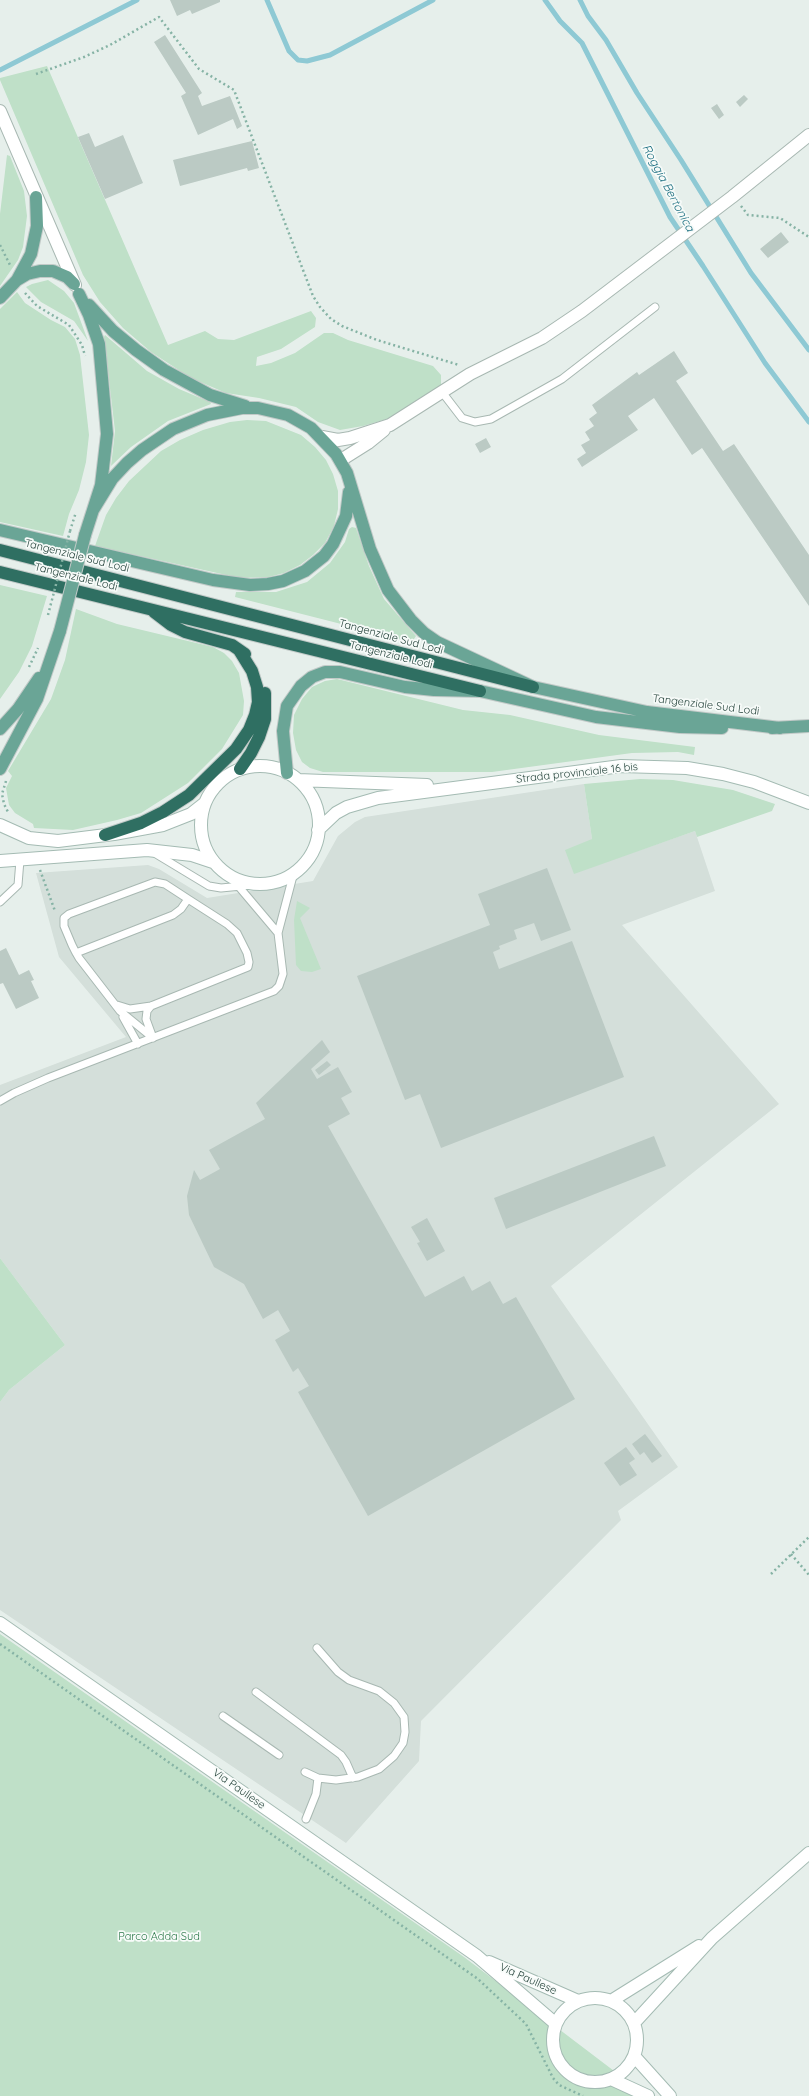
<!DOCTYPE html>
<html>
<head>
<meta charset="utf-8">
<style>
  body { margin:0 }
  canvas { display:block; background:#e6efeb }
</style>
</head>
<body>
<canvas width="809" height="2096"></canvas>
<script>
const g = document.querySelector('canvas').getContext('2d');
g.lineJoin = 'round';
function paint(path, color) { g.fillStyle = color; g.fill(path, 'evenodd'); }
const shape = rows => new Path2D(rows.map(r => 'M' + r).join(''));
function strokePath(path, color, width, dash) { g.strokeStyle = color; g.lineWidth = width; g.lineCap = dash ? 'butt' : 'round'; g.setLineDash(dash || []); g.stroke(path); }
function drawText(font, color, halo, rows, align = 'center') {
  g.font = font + ' Quicksand,sans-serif'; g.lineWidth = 3.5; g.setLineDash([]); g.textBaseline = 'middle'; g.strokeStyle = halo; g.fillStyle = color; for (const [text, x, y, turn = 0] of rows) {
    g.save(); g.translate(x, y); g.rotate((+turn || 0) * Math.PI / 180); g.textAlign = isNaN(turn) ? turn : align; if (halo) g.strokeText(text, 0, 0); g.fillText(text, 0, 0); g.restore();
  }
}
const built = shape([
  [584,784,592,839,574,873,695,831,715,891,622,925,779,1104,551,1286,678,1467,618,1511,621,1520,421,1721,419,1761,346,1843,0,1610,0,1402,9,1390,65,1345,0,1258,0,1085,126,1037,59,957,36,873,148,865,159,869,207,898,313,881,338,836,355,822,365,817]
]);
const green = shape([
  [47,66,168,345,205,331,218,339,234,340,311,311,316,318,315,327,281,349,257,357,256,366,271,363,295,353,324,333,333,333,348,340,433,366,441,375,441,385,387,419,363,426,340,430,318,422,296,407,259,398,226,393,191,378,151,352,123,328,100,302,83,275,0,80,0,78],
  [7,155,10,156,24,191,27,216,23,247,18,260,0,286,0,214],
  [48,280,64,291,74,303,88,341,74,321,41,302,26,287,32,284],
  [17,292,25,303,51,320,65,327,75,339,80,355,89,435,86,462,79,490,69,514,63,536,0,522,0,309],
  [105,335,147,371,179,389,210,402,211,404,168,421,131,447,111,466,115,431,104,337],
  [247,420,266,421,301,435,315,447,326,460,333,474,338,491,338,509,334,526,325,543,313,555,300,565,284,573,269,577,240,578,95,546,106,515,116,498,129,481,161,451,180,440,203,430,230,422],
  [352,527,356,528,369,566,384,599,416,636,412,642,235,597,236,592,276,592,307,582,330,563,345,542,349,529],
  [0,585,47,596,32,646,19,672,0,699],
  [76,609,117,624,213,647,224,653,232,661,239,673,244,701,243,715,222,749,188,783,141,813,117,820,73,830,34,828,33,824,15,813,9,805,6,788,12,776,8,771,51,699,65,660],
  [337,679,463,710,510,715,599,735,695,747,694,755,678,752,632,753,492,772,323,772,310,768,302,762,296,750,293,733,294,715,302,699,312,687,325,681],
  [640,779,673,780,733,790,775,804,772,811,697,837,695,831,574,874,565,850,592,839,584,784],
  [297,901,310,908,300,918,321,969,312,972,301,971,296,965,294,920],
  [0,1258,65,1345,9,1390,0,1402],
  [0,1634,464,1957,647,2096,0,2096]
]);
const stream = shape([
  [267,0,289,51,298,60,307,61,330,55,433,0],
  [545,0,560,21,582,43,670,217,703,266,765,363,809,422],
  [580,0,588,16,606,40,637,93,681,160,751,273,809,350],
  [0,70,137,0]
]);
const building = shape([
  [170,0,220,0,220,2,192,14,190,10,177,16],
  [165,35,202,93,198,96,202,106,230,96,242,126,237,129,233,119,198,135,181,96,186,93,154,42],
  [744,95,748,99,740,107,736,102],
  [717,104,724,115,719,119,711,108],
  [89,133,95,147,123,135,143,183,105,199,78,137],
  [252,141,259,168,248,171,247,168,180,186,173,160],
  [781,232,789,242,768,258,760,249],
  [674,351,688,373,676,381,723,451,734,444,809,555,809,606,702,448,692,455,654,398,628,416,638,430,582,467,577,459,586,453,581,445,590,440,585,432,594,426,589,419,597,413,592,405,637,372,639,375],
  [486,438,491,447,480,453,475,444],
  [547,868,571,930,541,941,534,923,514,930,517,939,499,946,500,949,493,952,499,969,572,941,624,1077,441,1148,420,1094,405,1100,357,976,490,925,478,894],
  [6,948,19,975,29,970,34,980,31,981,39,998,16,1009,3,983,0,984,0,951],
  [322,1040,330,1052,311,1069,317,1079,338,1067,352,1092,341,1098,350,1114,328,1126,425,1297,464,1276,472,1291,490,1281,503,1304,516,1297,575,1399,368,1516,298,1392,309,1386,298,1368,293,1372,275,1340,290,1331,278,1310,263,1319,244,1284,214,1267,189,1215,187,1196,194,1170,200,1180,220,1169,209,1150,265,1119,256,1103],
  [327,1061,331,1065,319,1075,315,1070],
  [654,1136,666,1166,506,1229,494,1198],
  [427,1218,445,1251,427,1261,417,1243,420,1242,411,1227],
  [645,1434,662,1456,652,1463,644,1452,640,1455,632,1444],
  [626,1447,635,1459,629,1463,637,1475,620,1486,604,1463]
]);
const path = shape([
  [36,74,84,57,110,45,159,17,199,69,234,90,313,296,320,307,331,319,342,326,377,340,459,365],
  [741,206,748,215,780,218,809,237],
  [0,245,10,265],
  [25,293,37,306,69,325,82,345,85,356],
  [70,531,76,512],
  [29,667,38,648],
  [6,781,2,794,4,804,9,814],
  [40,870,55,911],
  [791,1554,809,1575],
  [771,1574,809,1537],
  [0,1644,478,1979,526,2024,553,2078,559,2085,583,2096]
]);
const lane = shape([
  [442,392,462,418,475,422,491,419,562,379,655,307],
  [156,854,209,886,221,888,262,884],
  [229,875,278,933],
  [0,902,18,885,20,860],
  [76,953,173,915,181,909,188,899,165,884,155,882,69,914,64,918,64,926,72,945,75,951,79,958,120,1011,153,1038],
  [117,1005,130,1009,151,1006,248,967,249,962,247,953,237,933,227,924,188,899],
  [151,1006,147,1011,146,1019,153,1038],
  [123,1017,138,1044],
  [0,1101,14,1093,48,1078,274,991,279,986,283,974,278,933,294,872],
  [256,1692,341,1755,346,1762,353,1778],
  [223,1716,279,1755],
  [305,1772,318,1778,336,1780,358,1777,379,1769,394,1756,403,1743,405,1732,404,1717,394,1703,379,1691,349,1680,338,1672,317,1648],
  [306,1819,316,1794,318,1778]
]);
const street = shape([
  [0,111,75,285],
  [322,437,338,440,350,438,390,425,470,374,542,338,582,311,732,197,809,135],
  [341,460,368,443,384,430]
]);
const secondary = shape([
  '201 825a59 59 0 1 1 118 0a59 59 0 1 1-118 0Z',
  [298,780,427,785],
  [0,825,29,838,58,841,114,834,163,825,191,814,205,803],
  [318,830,336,813,347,807,378,798,621,766,687,768,723,774,754,782,809,803],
  [0,861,147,850,192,855,213,862],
  [0,1623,477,1956,556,2024],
  [489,1962,578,2001],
  '553 2040a42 42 0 1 1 84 0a42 42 0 1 1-84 0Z',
  [611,2001,699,1946],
  [634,2023,712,1938,809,1853],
  [634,2056,670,2096],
  [611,2079,648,2096]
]);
const primary = shape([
  [17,280,27,274,40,271,53,271,67,277,74,284],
  [79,294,89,315,99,344,107,434,101,485,85,535],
  [0,298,17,280,31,254,37,226,36,197],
  [89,305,113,331,136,350,164,370,210,395,245,406],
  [93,510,112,479,127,463,142,450,173,429,207,415,242,408,258,408,288,415,311,428,336,454,347,473,370,549,388,590,411,620,424,633,437,642,533,687,647,712,780,728],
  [0,530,213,580,250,585,268,584,283,581,305,571,324,556,333,544,346,516,349,492],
  [772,728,809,726],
  [0,729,18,709,39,678],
  [0,769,37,699,60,631],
  [287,773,283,731,287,706,301,686,312,677,325,672,340,672,405,687,434,690,480,691,596,717,680,727,722,728]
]);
const highway = shape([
  [0,550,533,687],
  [0,572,480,691],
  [154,612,171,625,185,632,232,645,245,654],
  [240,769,251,753,259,737,265,719,265,693],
  [105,835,141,823,163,812,189,795,236,749,249,730,255,715,258,702,257,687,252,671,239,650]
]);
const pathBridge = shape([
  [48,615,70,531]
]);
const primaryBridge = shape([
  [60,631,85,535]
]);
const streetNames = [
  ["Tangenziale Sud Lodi",77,556,14],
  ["Tangenziale Lodi",76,577,14],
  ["Tangenziale Sud Lodi",391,637,15],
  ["Tangenziale Lodi",391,655,14],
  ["Tangenziale Sud Lodi",706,705,7],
  ["Strada provinciale 16 bis",577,773,-6],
  ["Via Paullese",239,1789,35],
  ["Via Paullese",528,1979,24]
];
const parkNames = [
  ["Parco Adda Sud",159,1937]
];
const waterNames = [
  ["Roggia Bertonica",668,188,62]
];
paint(built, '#d4dfda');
paint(green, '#bfe0c8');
strokePath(stream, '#8ec9d4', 5);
paint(building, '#bbcac4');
strokePath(lane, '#a8b8b2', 9);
strokePath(street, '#a8b8b2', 14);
strokePath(secondary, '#a4bbb3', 14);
strokePath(primary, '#c2cac8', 14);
strokePath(highway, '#c2cac8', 14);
strokePath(path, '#86b3a5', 2.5, [2, 3]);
strokePath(lane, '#fff', 7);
strokePath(street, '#fff', 12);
strokePath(secondary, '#fff', 12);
strokePath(primary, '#6aa596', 12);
strokePath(highway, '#2f6f62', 12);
strokePath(primaryBridge, '#c2cac8', 14, []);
strokePath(pathBridge, '#86b3a5', 2.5, [2, 3]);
strokePath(primaryBridge, '#6aa596', 12);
drawText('11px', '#24423a', '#f7fbf9', streetNames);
drawText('11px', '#2d7a4b', '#f7fbf9', parkNames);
drawText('italic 12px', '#1c6f80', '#f7fbf9', waterNames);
</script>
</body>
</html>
